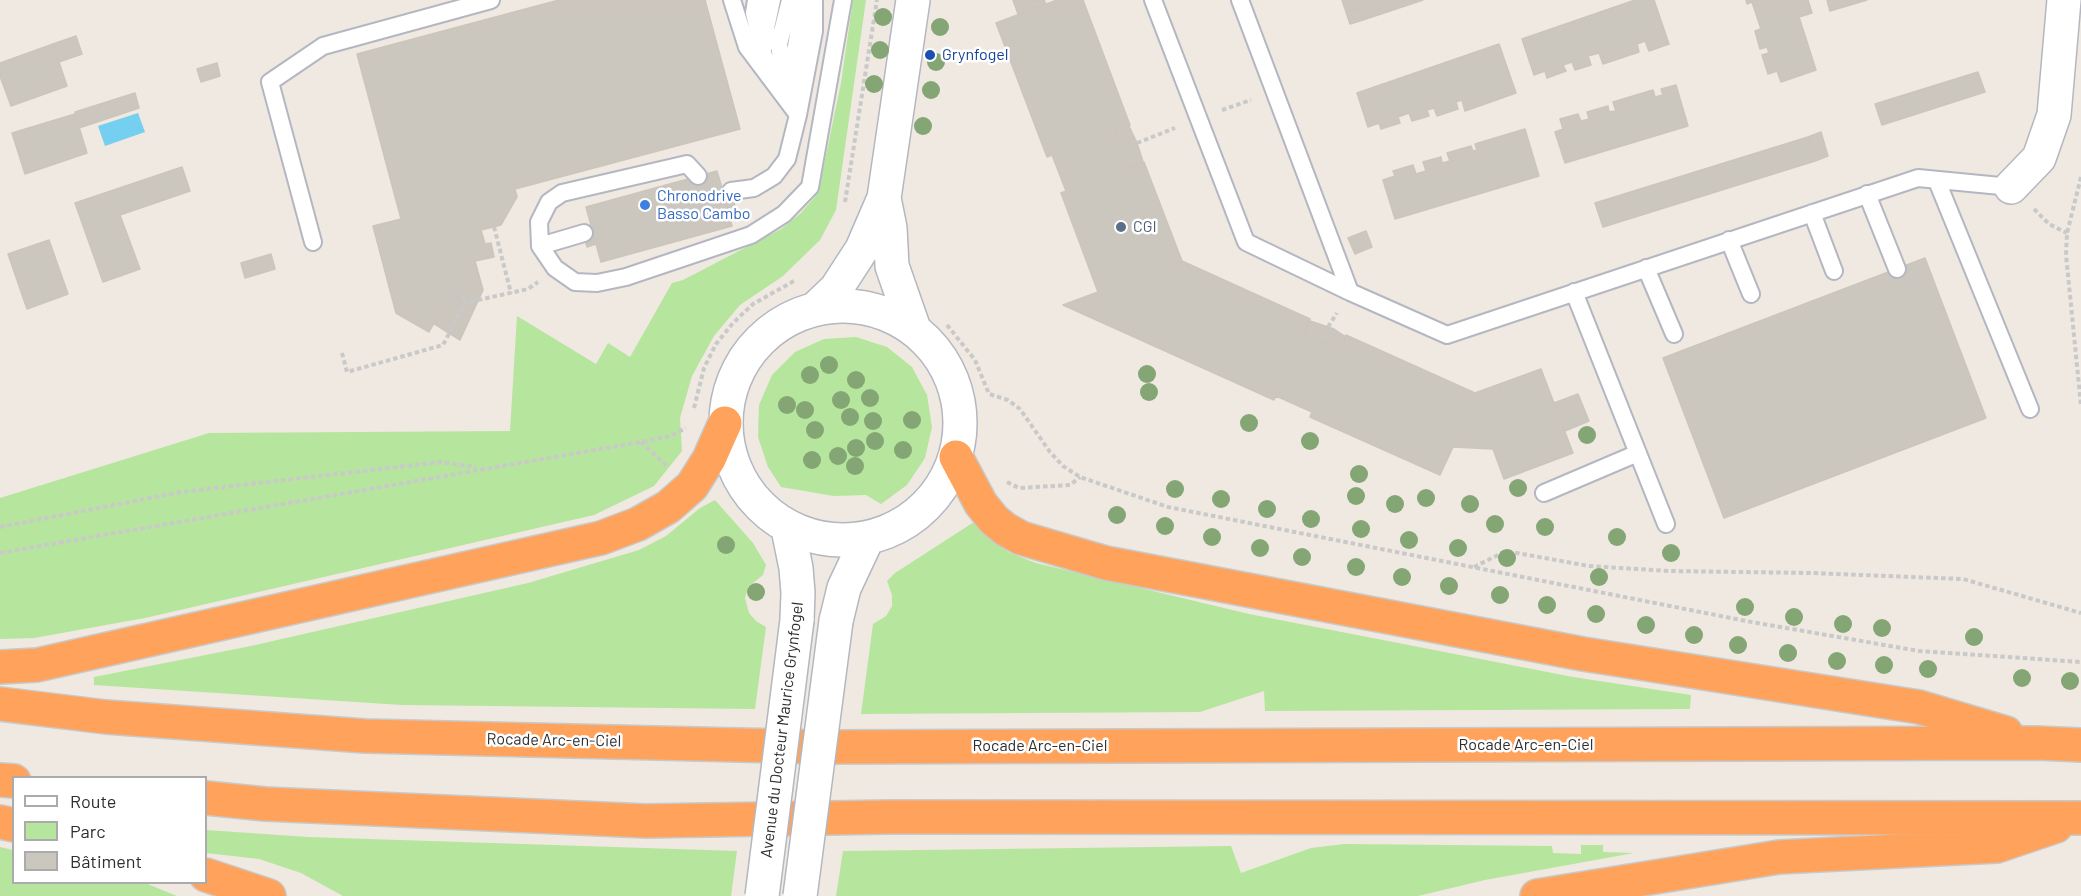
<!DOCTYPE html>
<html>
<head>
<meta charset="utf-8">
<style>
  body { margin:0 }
  #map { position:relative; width:2081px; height:896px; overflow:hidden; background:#efe9e1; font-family:Barlow,sans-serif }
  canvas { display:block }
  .legend { position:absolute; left:12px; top:776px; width:195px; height:108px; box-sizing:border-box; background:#fff; border:2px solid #ababab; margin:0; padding:8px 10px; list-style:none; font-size:18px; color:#2e2e2e }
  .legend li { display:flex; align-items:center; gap:12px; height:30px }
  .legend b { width:30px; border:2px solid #ababab }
</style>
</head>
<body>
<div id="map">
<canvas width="2081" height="896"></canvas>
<ul class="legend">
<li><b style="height:8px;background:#fff"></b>Route</li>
<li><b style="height:16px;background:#b6e59e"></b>Parc</li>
<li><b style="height:16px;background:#cbc7bf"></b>Bâtiment</li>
</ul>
</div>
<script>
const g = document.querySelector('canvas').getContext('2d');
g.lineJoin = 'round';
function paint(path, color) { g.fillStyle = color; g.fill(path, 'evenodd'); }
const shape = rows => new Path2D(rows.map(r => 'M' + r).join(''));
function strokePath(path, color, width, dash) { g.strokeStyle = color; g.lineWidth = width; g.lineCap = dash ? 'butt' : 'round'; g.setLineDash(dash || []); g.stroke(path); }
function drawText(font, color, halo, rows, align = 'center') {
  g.font = font + ' Barlow,sans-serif'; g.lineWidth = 5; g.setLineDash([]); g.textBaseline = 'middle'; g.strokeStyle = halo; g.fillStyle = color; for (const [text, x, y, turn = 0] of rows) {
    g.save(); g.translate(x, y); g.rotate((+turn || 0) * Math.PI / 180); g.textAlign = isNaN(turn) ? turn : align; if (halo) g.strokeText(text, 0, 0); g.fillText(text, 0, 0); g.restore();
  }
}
const green = shape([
  [853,0,866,0,836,210,820,240,783,276,740,305,714,336,692,376,680,418,682,451,654,486,594,515,145,618,34,638,0,639,0,498,209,433,510,431,517,316,596,364,608,343,630,357,672,283,683,280,781,229,800,214,814,198,821,179,841,83],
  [856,337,887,347,912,367,927,395,932,427,925,458,907,485,881,504,866,495,834,496,781,487,768,467,758,437,759,405,772,375,795,352,824,339],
  [715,500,753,543,766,565,763,575,748,587,745,598,749,613,756,621,766,627,755,709,402,705,94,685,94,677,251,646,528,583,639,550,666,536,700,508],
  [974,522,981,532,1010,553,1036,563,1249,614,1573,677,1691,695,1690,709,1265,711,1264,691,1200,712,861,714,873,624,886,616,892,606,892,595,887,581,895,573],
  [206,830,308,837,737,851,731,896,343,896,301,873,259,859,206,853],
  [1344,844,1552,846,1553,853,1581,854,1581,845,1603,845,1603,852,1634,853,1485,880,1418,896,836,896,843,851,1231,846,1241,873,1311,848],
  [0,847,13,850,14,882,145,883,177,896,0,896]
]);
const water = shape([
  [138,113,145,132,105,146,98,126]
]);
const building = shape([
  [559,0,705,0,740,129,515,189,517,197,501,225,481,230,485,244,491,243,494,257,475,261,483,290,447,300,429,332,396,313,373,226,401,219,357,54,559,0],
  [1013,0,1044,0,1046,4,1018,14,1013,0],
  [1057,0,1083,0,1130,125,1115,131,1129,168,1144,162,1182,261,1310,319,1304,334,1340,350,1346,335,1475,393,1541,369,1573,453,1504,479,1493,449,1453,447,1440,475,1310,417,1312,412,1276,396,1274,400,1063,305,1098,292,1061,193,1066,191,1052,155,1047,157,996,23,1057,0],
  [1342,0,1423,0,1363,20,1359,8,1346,12,1342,0],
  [1635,0,1654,0,1669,44,1649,51,1645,41,1637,44,1639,52,1603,64,1599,53,1588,56,1591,65,1575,70,1572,62,1563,65,1566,71,1547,78,1545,71,1534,75,1522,39,1635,0],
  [1746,0,1808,0,1812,13,1799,17,1816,70,1781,82,1777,71,1768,74,1762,55,1769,53,1767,47,1760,49,1755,31,1761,29,1752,2,1747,4,1746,0],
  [1827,0,1867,0,1830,11,1827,0],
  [1359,8,1363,20,1350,24,1346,12,1359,8],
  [76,36,82,54,59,62,53,44,76,36],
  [53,44,67,86,11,106,0,76,0,63,53,44],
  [1499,44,1516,93,1465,111,1462,100,1456,102,1458,109,1437,116,1434,108,1427,110,1429,116,1412,121,1409,113,1398,117,1400,123,1381,129,1379,123,1368,127,1357,93,1499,44],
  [217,63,220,76,201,82,197,69,217,63],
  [1978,72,1985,92,1882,125,1875,104,1978,72],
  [1676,85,1688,126,1565,163,1555,132,1563,129,1560,119,1578,114,1581,121,1589,119,1587,112,1608,106,1609,112,1616,111,1613,102,1653,90,1655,97,1663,95,1661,89,1676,85],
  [135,93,139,108,79,128,75,112,135,93],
  [75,114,87,153,25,174,12,133,75,114],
  [1129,126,1137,143,1143,162,1129,168,1115,131,1129,126],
  [1525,129,1539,176,1395,219,1383,180,1395,176,1393,171,1413,165,1416,174,1426,171,1423,162,1441,157,1442,163,1450,161,1447,153,1471,146,1473,151,1477,150,1475,144,1525,129],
  [1821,132,1828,156,1815,161,1808,137,1821,132],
  [1808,137,1815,161,1603,227,1595,203,1808,137],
  [182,167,190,191,120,215,140,269,103,282,75,203,182,167],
  [717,171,722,188,729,186,735,206,727,208,732,226,601,262,596,244,587,247,582,228,591,225,586,207,717,171],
  [1366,231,1372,247,1355,254,1348,238,1366,231],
  [49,240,68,294,27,309,8,254,49,240],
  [271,254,275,269,245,278,241,263,271,254],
  [1925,258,1986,418,1724,518,1663,358,1925,258],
  [483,290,460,340,433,323,447,300,483,290],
  [1310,321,1334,329,1346,337,1340,350,1304,334,1310,321],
  [1578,394,1589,421,1565,431,1554,403,1578,394]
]);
const path = shape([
  [1222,110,1251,100],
  [1137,143,1175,128],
  [2081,177,2067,233,2066,255,2081,406],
  [845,202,877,0],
  [2034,209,2049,224,2067,233],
  [494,227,511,293],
  [462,296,465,303],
  [947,325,975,360,989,394,1008,400,1020,409,1050,452,1063,466,1080,477,1168,507,1746,621,1919,651,2081,662],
  [1328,327,1337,313],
  [342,353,347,372,443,345,465,303,528,289,538,282],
  [694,408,704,368,716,344,733,323,753,304,794,281],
  [641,442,667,466],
  [1007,482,1019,488,1070,485,1080,477],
  [0,527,181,492,440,462,470,466,476,469],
  [0,553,641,442,670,436,686,428],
  [1474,567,1506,551,1589,566,1668,571,1811,573,1963,579,2081,613]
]);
const lane = shape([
  [732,0,747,47,798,115],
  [756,0,754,13,764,56,770,68],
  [790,0,779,44,782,66,793,101],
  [1153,0,1246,242,1350,292,1447,335,1918,178,2011,187],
  [1240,0,1350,292],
  [769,42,766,28,772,0],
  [794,84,793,64,804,0],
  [1937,181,2030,409],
  [731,191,754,188,774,176,787,159,798,115,814,31,814,0],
  [1867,194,1897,269],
  [1812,213,1834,271],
  [584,233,540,246,555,268,575,282,597,283,626,277,751,235,784,214,810,187,843,0],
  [1729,240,1751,294],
  [313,242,270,82,323,46,491,0],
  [540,246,539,222,549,202,562,193,687,164,698,176],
  [1646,268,1674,334],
  [1574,292,1666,524],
  [1544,493,1638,453]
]);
const street = shape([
  [2011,187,2039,158,2054,115,2064,0]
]);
const secondary = shape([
  [884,198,890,228,892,266,914,329],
  '726 423a117 117 0 1 1 234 0a117 117 0 1 1-234 0Z',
  [815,309,836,289,862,249,884,198,913,0],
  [788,529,796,568,798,593,797,620],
  [836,621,844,588,867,539]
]);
const highway = shape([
  [956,457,981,504,994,520,1005,529,1021,538,1106,563,1583,654,1919,707,2006,733],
  [0,667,37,665,601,538,638,524,668,507,692,486,709,459,725,423],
  [0,704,106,717,365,736,822,747,2037,743,2081,745],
  [0,780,14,781],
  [206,798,265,804,646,821,890,817,2081,818],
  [0,822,14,825],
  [206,875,269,896],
  [1537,896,1779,857,1997,846,2056,826]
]);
const secondaryBridge = shape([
  [762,896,797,620],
  [800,896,836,621]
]);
const trees = [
  [883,17],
  [940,27],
  [880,50],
  [936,62],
  [874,84],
  [931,90],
  [923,126],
  [829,365],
  [1147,374],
  [810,375],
  [856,380],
  [1149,392],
  [870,398],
  [841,400],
  [787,405],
  [805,410],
  [850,417],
  [912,420],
  [873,421],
  [1249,423],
  [815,430],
  [1587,435],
  [875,441],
  [1310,441],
  [856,448],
  [903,450],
  [838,456],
  [812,460],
  [855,466],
  [1359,474],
  [1518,488],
  [1175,489],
  [1356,496],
  [1426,498],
  [1221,499],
  [1395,504],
  [1470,504],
  [1267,509],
  [1117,515],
  [1311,519],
  [1495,524],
  [1165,526],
  [1545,527],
  [1361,529],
  [1212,537],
  [1617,537],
  [1409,540],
  [726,545],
  [1260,548],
  [1458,548],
  [1671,553],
  [1302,557],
  [1507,558],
  [1356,567],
  [1402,577],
  [1599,577],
  [1449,586],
  [756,592],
  [1500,595],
  [1547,605],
  [1745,607],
  [1596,614],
  [1794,617],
  [1843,624],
  [1646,625],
  [1882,628],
  [1694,635],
  [1974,637],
  [1738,645],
  [1788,653],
  [1837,661],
  [1884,665],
  [1928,669],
  [2022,678],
  [2070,681]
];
const markers = [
  [930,55,6,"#1a4fb4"],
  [645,205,6,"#3f7fe0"],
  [1121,227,6,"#5c6f8a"]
];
const transitNames = [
  ["Grynfogel",942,55]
];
const shopNames = [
  ["Chronodrive",657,196],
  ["Basso Cambo",657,214]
];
const serviceNames = [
  ["CGI",1133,227]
];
const streetNames = [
  ["Avenue du Docteur Maurice Grynfogel",782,730,-83],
  ["Rocade Arc-en-Ciel",554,740,1],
  ["Rocade Arc-en-Ciel",1526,745],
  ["Rocade Arc-en-Ciel",1040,746]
];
paint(green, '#b6e59e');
paint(water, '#75cff0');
paint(building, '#cbc7bf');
strokePath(building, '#cbc5ba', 1.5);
strokePath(lane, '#b4b7c1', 20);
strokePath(street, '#b4b7c1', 36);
strokePath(secondary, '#b4b7c1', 36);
strokePath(highway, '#c9c9c9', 36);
strokePath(path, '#c9c9c9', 4, [4.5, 3]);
strokePath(lane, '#fff', 16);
strokePath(street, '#fff', 33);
strokePath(secondary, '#fff', 33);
strokePath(highway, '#ffa35c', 33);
strokePath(secondaryBridge, '#b4b7c1', 36, []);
strokePath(secondaryBridge, '#fff', 33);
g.fillStyle = '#84a574';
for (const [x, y] of trees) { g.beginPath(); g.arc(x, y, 9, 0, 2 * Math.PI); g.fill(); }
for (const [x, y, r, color] of markers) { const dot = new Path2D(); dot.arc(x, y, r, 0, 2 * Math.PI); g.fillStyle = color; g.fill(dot); strokePath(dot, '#fff', 2); }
drawText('16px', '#164399', '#fff', transitNames, 'left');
drawText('16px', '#366cbe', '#fff', shopNames, 'left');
drawText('16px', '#4e5e75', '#fff', serviceNames, 'left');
drawText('16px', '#2e2e2e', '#fff', streetNames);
</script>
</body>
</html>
